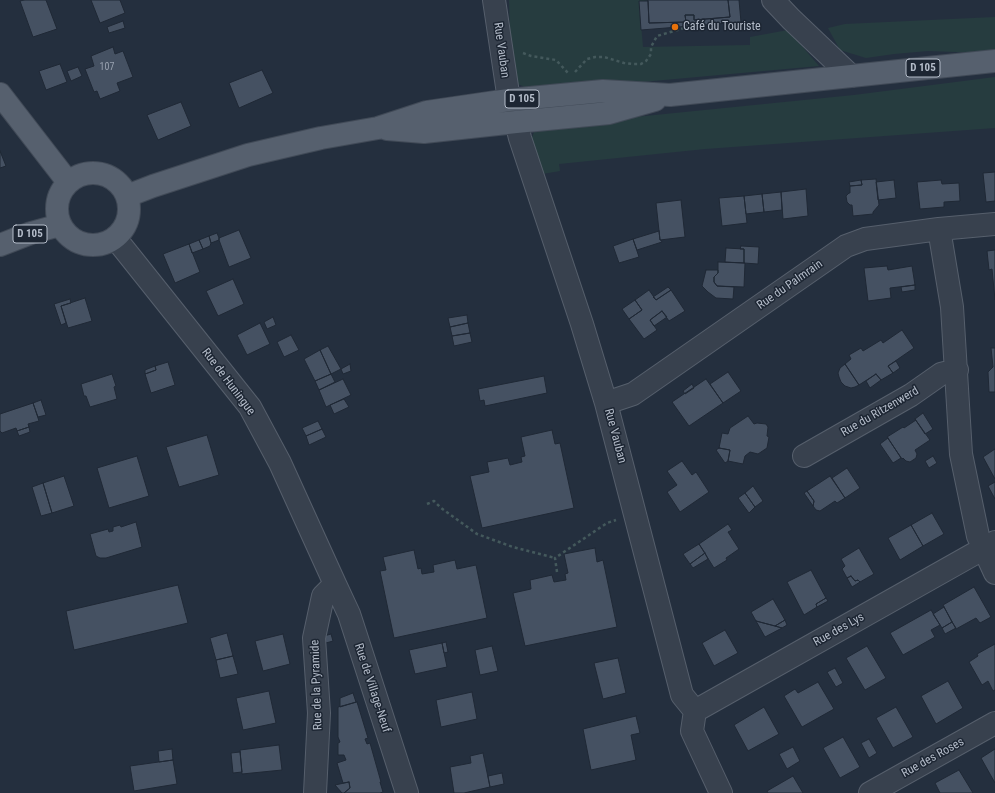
<!DOCTYPE html>
<html>
<head>
<meta charset="utf-8">
<style>
  body { margin:0 }
  canvas { display:block; background:#242f3e }
</style>
</head>
<body>
<canvas width="995" height="793"></canvas>
<script>
const g = document.querySelector('canvas').getContext('2d');
g.lineJoin = 'round';
function paint(path, color) { g.fillStyle = color; g.fill(path, 'evenodd'); }
const shape = rows => new Path2D(rows.map(r => 'M' + r).join(''));
function strokePath(path, color, width, dash) { g.strokeStyle = color; g.lineWidth = width; g.lineCap = dash ? 'butt' : 'round'; g.setLineDash(dash || []); g.stroke(path); }
function drawText(font, color, halo, rows, align = 'center') {
  g.font = font + ' "Roboto Condensed",sans-serif'; g.lineWidth = 3; g.setLineDash([]); g.textBaseline = 'middle'; g.strokeStyle = halo; g.fillStyle = color; for (const [text, x, y, turn = 0] of rows) {
    g.save(); g.translate(x, y); g.rotate((+turn || 0) * Math.PI / 180); g.textAlign = isNaN(turn) ? turn : align; if (halo) g.strokeText(text, 0, 0); g.fillText(text, 0, 0); g.restore();
  }
}
const green = shape([
  [509,0,648,0,639,2,643,47,750,45,750,37,788,30,819,66,542,91,527,88,518,84,511,65],
  [995,17,995,51,983,53,928,51,894,54,866,58,840,50,828,28,845,24],
  [995,77,995,128,705,149,559,164,560,171,542,174,531,140,536,127,854,95]
]);
const building = shape([
  [24,0,46,0,57,29,33,37,20,1,24,0],
  [91,0,120,0,125,13,100,23,91,0],
  [648,0,728,0,730,17,694,20,694,15,685,15,686,22,649,23,648,0],
  [728,0,739,0,741,22,641,30,639,1,648,1,649,23,686,22,685,15,694,15,694,20,730,17,728,0],
  [123,21,125,28,109,33,107,27,123,21],
  [113,47,115,54,123,51,133,77,117,83,120,91,100,99,97,91,94,92,85,69,94,66,91,56,113,47],
  [60,64,67,82,46,90,39,71,60,64],
  [78,67,82,76,71,81,67,71,78,67],
  [262,70,273,93,239,108,229,83,262,70],
  [181,102,191,126,158,140,147,115,181,102],
  [0,151,6,166,0,168,0,151],
  [995,172,995,201,986,202,983,173,995,172],
  [876,179,879,205,873,212,873,214,853,216,852,205,850,205,847,202,846,196,849,193,850,193,850,186,862,185,861,180,876,179],
  [861,180,862,185,850,186,849,182,861,180],
  [894,180,896,198,878,200,876,182,894,180],
  [941,180,942,184,959,183,960,201,944,202,944,207,920,209,917,182,941,180],
  [806,189,808,216,783,219,781,192,806,189],
  [781,192,782,210,764,212,762,194,781,192],
  [762,194,764,212,746,214,744,196,762,194],
  [744,196,747,223,722,226,719,198,744,196],
  [681,200,685,237,660,240,656,203,681,200],
  [239,230,251,258,229,267,219,240,219,238,239,230],
  [659,231,660,240,661,240,662,242,637,250,633,239,659,231],
  [217,233,219,238,219,240,211,243,209,236,217,233],
  [209,236,211,243,210,246,203,249,199,240,209,236],
  [633,239,639,257,619,263,613,246,633,239],
  [199,240,203,249,192,253,189,244,199,240],
  [189,244,200,272,175,283,163,254,189,244],
  [741,246,759,247,758,264,744,263,744,249,740,249,741,246],
  [726,248,744,249,744,263,725,262,726,248],
  [995,250,995,300,992,269,989,270,987,251,995,250],
  [718,262,745,263,744,287,717,286,714,282,714,277,718,273,718,262],
  [887,266,888,270,912,266,915,285,890,288,891,298,868,301,864,268,887,266],
  [706,270,718,270,718,273,714,277,714,282,717,286,734,287,733,299,716,298,708,292,702,286,706,270],
  [233,279,244,304,218,316,206,291,233,279],
  [915,285,915,290,902,292,901,287,915,285],
  [668,287,671,290,656,300,653,297,668,287],
  [649,290,656,300,671,290,685,311,669,321,662,311,650,320,657,330,644,339,629,319,642,310,635,300,649,290],
  [85,298,92,321,68,328,61,306,85,298],
  [70,299,71,303,61,306,66,323,61,325,54,304,70,299],
  [635,300,642,310,629,319,622,309,635,300],
  [662,311,667,317,654,326,650,320,662,311],
  [467,315,468,323,450,327,448,318,467,315],
  [273,317,276,325,267,329,264,322,273,317],
  [260,323,270,344,247,355,237,335,260,323],
  [468,323,470,333,452,336,450,327,468,323],
  [902,330,914,348,888,366,893,373,881,380,876,374,859,385,845,364,851,359,849,355,861,348,863,351,881,340,883,343,902,330],
  [470,333,472,342,454,346,452,336,470,333],
  [291,335,299,350,284,357,277,342,291,335],
  [328,346,341,369,331,374,320,350,328,346],
  [991,348,995,348,995,392,989,392,988,372,993,367,991,348],
  [320,350,331,374,315,381,304,359,320,350],
  [896,361,900,368,893,373,888,366,896,361],
  [168,362,175,385,151,393,145,374,156,370,155,366,168,362],
  [350,364,351,371,343,374,341,369,350,364],
  [845,364,859,385,855,387,851,388,845,386,841,382,839,377,838,373,840,368,845,364],
  [155,366,156,370,145,374,145,370,155,366],
  [728,372,741,391,723,403,710,384,728,372],
  [112,374,116,386,114,387,117,399,90,407,86,396,84,396,81,384,112,374],
  [331,374,335,382,319,390,315,381,331,374],
  [876,374,881,380,870,388,866,381,876,374],
  [544,376,547,393,485,406,484,400,480,401,478,389,544,376],
  [343,379,351,395,326,407,319,390,343,379],
  [706,379,723,403,689,426,672,402,706,379],
  [692,384,694,388,685,394,683,391,692,384],
  [344,399,349,407,334,414,330,405,344,399],
  [41,400,46,415,38,417,33,403,41,400],
  [33,403,39,421,28,424,29,427,17,431,16,428,2,433,0,431,0,414,33,403],
  [923,413,933,429,925,434,915,419,923,413],
  [748,416,754,424,757,423,766,424,768,427,767,436,769,437,767,448,758,454,750,452,745,456,743,464,728,461,730,450,719,448,722,433,728,434,730,428,748,416],
  [915,419,930,440,915,450,917,454,916,458,910,462,906,461,903,458,902,459,887,437,903,427,904,428,916,420,915,419],
  [318,421,322,429,306,436,302,428,318,421],
  [29,427,30,432,19,436,17,431,29,427],
  [322,429,326,437,309,445,306,436,322,429],
  [552,430,555,444,560,443,574,508,482,528,470,476,489,472,487,462,508,458,510,465,522,462,521,457,525,456,521,437,552,430],
  [207,435,219,475,179,487,166,447,207,435],
  [888,438,901,458,893,463,880,444,888,438],
  [719,448,730,450,728,461,725,463,716,450,719,448],
  [995,449,995,479,983,457,995,449],
  [137,456,149,496,109,508,97,468,137,456],
  [933,456,937,463,929,468,925,461,933,456],
  [682,461,692,475,696,472,709,492,680,512,667,492,677,485,667,471,682,461],
  [847,468,860,488,845,498,832,478,847,468],
  [64,476,74,506,52,513,43,483,64,476],
  [830,476,845,498,837,503,835,501,820,511,816,510,813,506,814,501,807,491,830,476],
  [995,482,995,499,988,486,995,482],
  [43,483,52,513,41,516,32,487,43,483],
  [753,486,763,501,755,507,745,493,753,486],
  [807,491,814,501,813,506,804,493,807,491],
  [745,493,755,507,749,513,738,498,745,493],
  [932,513,944,534,923,546,911,525,932,513],
  [136,522,142,547,106,558,100,558,96,556,90,534,108,529,109,532,113,531,113,527,120,525,121,527,136,522],
  [728,524,732,530,728,532,739,549,726,558,727,560,714,568,699,544,728,524],
  [911,525,923,546,900,560,888,538,911,525],
  [699,544,705,553,690,564,683,554,699,544],
  [595,548,597,562,603,560,617,627,525,646,513,593,531,589,530,580,552,575,554,582,566,580,565,574,568,573,564,554,595,548],
  [859,548,874,574,860,582,858,580,855,581,851,576,847,578,842,569,845,566,841,559,859,548],
  [414,550,418,569,421,568,422,574,434,572,433,565,455,560,457,569,476,565,487,618,394,638,380,571,386,570,383,557,414,550],
  [705,553,708,559,693,568,690,564,705,553],
  [811,570,826,598,816,604,817,607,804,615,787,582,811,570],
  [851,576,855,581,858,580,860,582,852,587,847,578,851,576],
  [178,585,188,623,74,650,66,611,178,585],
  [974,587,991,617,980,623,976,618,956,629,943,605,974,587],
  [826,598,828,601,817,607,816,604,826,598],
  [773,599,785,620,775,626,756,621,751,612,773,599],
  [944,607,952,622,942,628,933,614,944,607],
  [931,610,940,625,931,630,935,637,903,655,890,633,931,610],
  [785,620,787,625,782,628,775,626,785,620],
  [756,621,775,626,782,628,765,637,756,621],
  [952,622,956,628,945,634,942,628,952,622],
  [725,630,738,653,714,666,702,643,725,630],
  [227,633,233,656,216,660,210,638,227,633],
  [283,634,290,664,263,671,255,641,283,634],
  [331,634,333,641,326,643,324,636,331,634],
  [446,642,448,652,444,653,442,643,446,642],
  [442,643,447,667,415,674,409,650,442,643],
  [995,644,995,690,993,691,988,681,982,685,969,662,978,656,977,654,995,644],
  [492,646,498,671,480,675,475,650,492,646],
  [867,646,886,678,865,690,846,658,867,646],
  [233,656,238,674,220,678,216,660,233,656],
  [618,658,626,693,603,699,594,663,618,658],
  [835,668,843,683,836,687,827,672,835,668],
  [948,681,963,708,936,724,921,696,948,681],
  [818,682,834,709,802,727,784,696,795,689,798,693,818,682],
  [269,691,276,723,243,730,236,698,269,691],
  [472,692,477,719,441,727,436,700,472,692],
  [353,693,356,702,340,707,340,698,353,693],
  [357,702,368,738,365,739,367,744,370,743,381,782,380,782,383,792,380,793,344,793,350,788,349,782,343,783,337,763,346,760,344,755,338,755,338,743,340,742,338,737,338,707,357,702],
  [764,707,779,734,748,751,734,725,764,707],
  [896,707,913,737,893,748,876,718,896,707],
  [636,716,640,733,631,735,636,760,591,770,583,729,636,716],
  [843,737,860,767,840,778,823,748,843,737],
  [869,739,877,753,869,758,861,743,869,739],
  [279,745,282,770,242,774,240,750,279,745],
  [793,747,800,761,787,769,779,754,793,747],
  [172,749,173,760,159,762,158,751,172,749],
  [995,749,995,783,981,758,995,749],
  [240,752,242,772,233,773,231,753,240,752],
  [483,753,490,787,464,793,454,793,450,767,471,763,470,756,483,753],
  [173,760,177,784,134,791,130,766,173,760],
  [959,770,973,793,940,793,935,783,959,770],
  [502,773,504,784,490,787,488,776,502,773],
  [793,776,803,793,768,793,767,791,793,776],
  [349,782,350,788,344,793,342,793,335,785,349,782]
]);
const path = shape([
  [523,53,531,56,556,60,568,73],
  [575,72,587,59,595,57,604,57,624,63,633,64,641,64,646,61,651,54,651,47,657,36,691,26],
  [427,504,434,501,441,508,477,534,513,547,555,558],
  [557,572,555,558,607,523,616,520]
]);
const minor = shape([
  [494,0,509,100],
  [773,0,791,19,851,76],
  [516,122,520,138,582,324,606,403,682,695,695,711,692,731,721,793],
  [939,229,952,307,961,454,978,536,995,573],
  [116,239,132,259,250,407,280,463,335,584,349,614,407,793],
  [606,403,633,394,846,246,865,239,939,229,995,224],
  [804,456,911,395,941,374,957,370],
  [695,711,995,542],
  [315,793,319,713,314,638,323,596,335,584],
  [870,793,995,723]
]);
const major = shape([
  [0,94,68,182],
  [387,129,424,132,516,122,609,113,655,100],
  '57 209a36 36 0 1 1 72 0a36 36 0 1 1-72 0Z',
  [127,196,153,186,248,155,321,138,378,128,427,112,509,100,603,91,670,95,995,61],
  [0,245,31,233,60,225]
]);
const markers = [
  [675,27,4,"#e8710a"]
];
const numberNames = [
  ["107",107,67]
];
const shields = [
  [923,68,34],
  [522,99,34],
  [30,234,34]
];
const shieldNames = [
  ["D 105",923,68],
  ["D 105",522,99],
  ["D 105",30,234]
];
const poiNames = [
  ["Café du Touriste",683,27]
];
const streetNames = [
  ["Rue Vauban",501,50,82],
  ["Rue du Palmrain",790,285,-35],
  ["Rue de Huningue",228,382,53],
  ["Rue du Ritzenwerd",880,412,-30],
  ["Rue Vauban",615,436,75],
  ["Rue des Lys",839,630,-29],
  ["Rue de la Pyramide",317,685,-92],
  ["Rue de Village-Neuf",372,688,72],
  ["Rue des Roses",933,758,-29]
];
paint(green, '#263c3f');
paint(building, '#455162');
strokePath(building, '#1f2835', 1);
strokePath(minor, '#565f6c', 24);
strokePath(major, '#414a57', 24);
strokePath(path, '#44595c', 2.5, [3, 3]);
strokePath(minor, '#38414e', 22);
strokePath(major, '#56606e', 22);
for (const [x, y, r, color] of markers) { const dot = new Path2D(); dot.arc(x, y, r, 0, 2 * Math.PI); g.fillStyle = color; g.fill(dot); strokePath(dot, '#1d2633', 1.5); }
drawText('10px', '#98a1af', null, numberNames);
for (const [x, y, w] of shields) { const box = new Path2D(); box.roundRect(x - w / 2, y - 9, w, 18, 3); g.fillStyle = '#1d2633'; g.fill(box); strokePath(box, '#b4bcc9', 1); }
drawText('bold 11px', '#b4bcc9', null, shieldNames);
drawText('12px', '#b4bcc9', '#1d2633', poiNames, 'left');
drawText('12px', '#b4bcc9', '#1d2633', streetNames);
</script>
</body>
</html>
